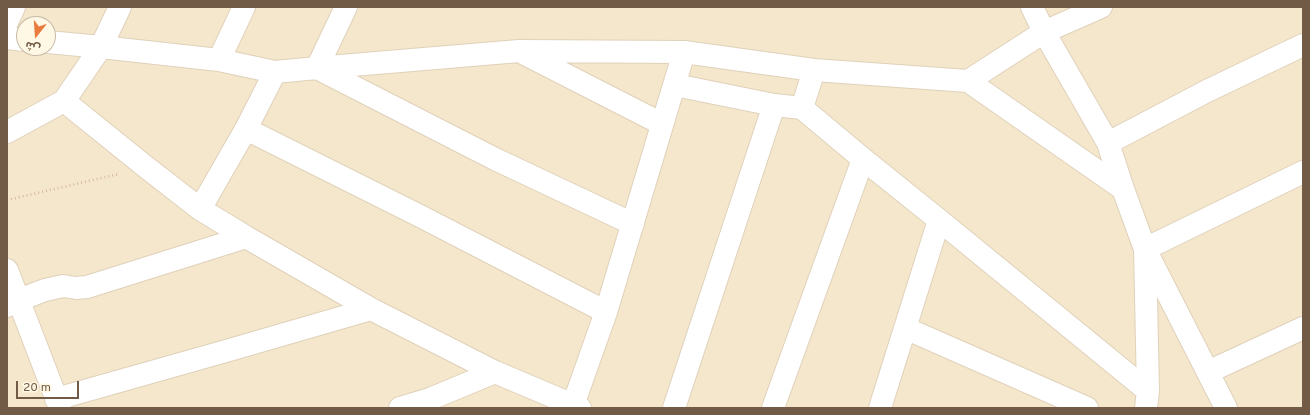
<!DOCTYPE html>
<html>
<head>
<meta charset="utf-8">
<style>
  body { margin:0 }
  #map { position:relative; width:1310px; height:415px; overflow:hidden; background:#fcf4de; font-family:Overpass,"Noto Sans Arabic",sans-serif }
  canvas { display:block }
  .frame { position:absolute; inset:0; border:8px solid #725b46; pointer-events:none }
  .north { position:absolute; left:16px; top:16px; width:40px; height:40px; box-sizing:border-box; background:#fff8e5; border:1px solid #c7b9a5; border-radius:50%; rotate:197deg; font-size:11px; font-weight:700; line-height:16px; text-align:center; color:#725b46 }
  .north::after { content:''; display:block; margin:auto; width:14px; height:18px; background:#ea7b3f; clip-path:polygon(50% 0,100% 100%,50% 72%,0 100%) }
  .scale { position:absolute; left:16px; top:381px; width:63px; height:18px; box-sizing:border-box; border:2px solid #725b46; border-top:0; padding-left:5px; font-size:12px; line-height:14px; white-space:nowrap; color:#725b46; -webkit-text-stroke:3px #fff8e5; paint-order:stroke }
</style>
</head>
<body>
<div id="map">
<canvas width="1310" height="415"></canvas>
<div class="frame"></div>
<div class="north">ش</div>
<div class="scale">20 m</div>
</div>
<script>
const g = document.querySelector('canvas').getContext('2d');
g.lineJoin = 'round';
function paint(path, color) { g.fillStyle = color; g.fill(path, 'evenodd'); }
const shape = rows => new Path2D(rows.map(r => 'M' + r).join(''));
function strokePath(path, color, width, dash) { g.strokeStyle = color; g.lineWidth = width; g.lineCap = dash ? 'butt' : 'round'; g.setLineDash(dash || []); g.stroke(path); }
const residential = shape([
  [7,7,1303,7,1303,408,7,408],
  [24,24,48,24,48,48,24,48]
]);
const path = shape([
  [7,200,119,174]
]);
const minor = shape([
  [346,7,317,68,495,159,633,224],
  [1032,7,1044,32,1108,143,1123,189,1145,249,1148,391,1146,408],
  [7,22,14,7],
  [7,38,24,40],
  [48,42,101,47,120,7],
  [684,52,814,70,968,81,1044,32,1101,7],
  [523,53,662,124],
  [219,60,244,7],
  [968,81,1123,189],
  [675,85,774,105,802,108,863,159,939,220,1148,391],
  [64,101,146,167,200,209,246,237,371,309,495,372,580,408],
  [802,108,814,70],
  [246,129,275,72],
  [7,132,64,101,101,47,219,60,275,72,317,68,519,51,684,52,606,312,572,408],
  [1108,143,1207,91,1303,45],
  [200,209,246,129,420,216,606,312],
  [7,270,60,408],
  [7,306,19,300,45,290,63,286,76,288,87,287,246,237],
  [905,328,1087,408],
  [1208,372,1303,328],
  [56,399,226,351,371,309],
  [400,408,430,399,495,372],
  [674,408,774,105],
  [773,408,863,159],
  [880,408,939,220],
  [1226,408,1145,249,1303,172]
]);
paint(residential, '#f4e7cc');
strokePath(minor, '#e0d1ba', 24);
strokePath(path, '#d6b999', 2.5, [1, 3]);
strokePath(minor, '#fff', 22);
</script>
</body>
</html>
